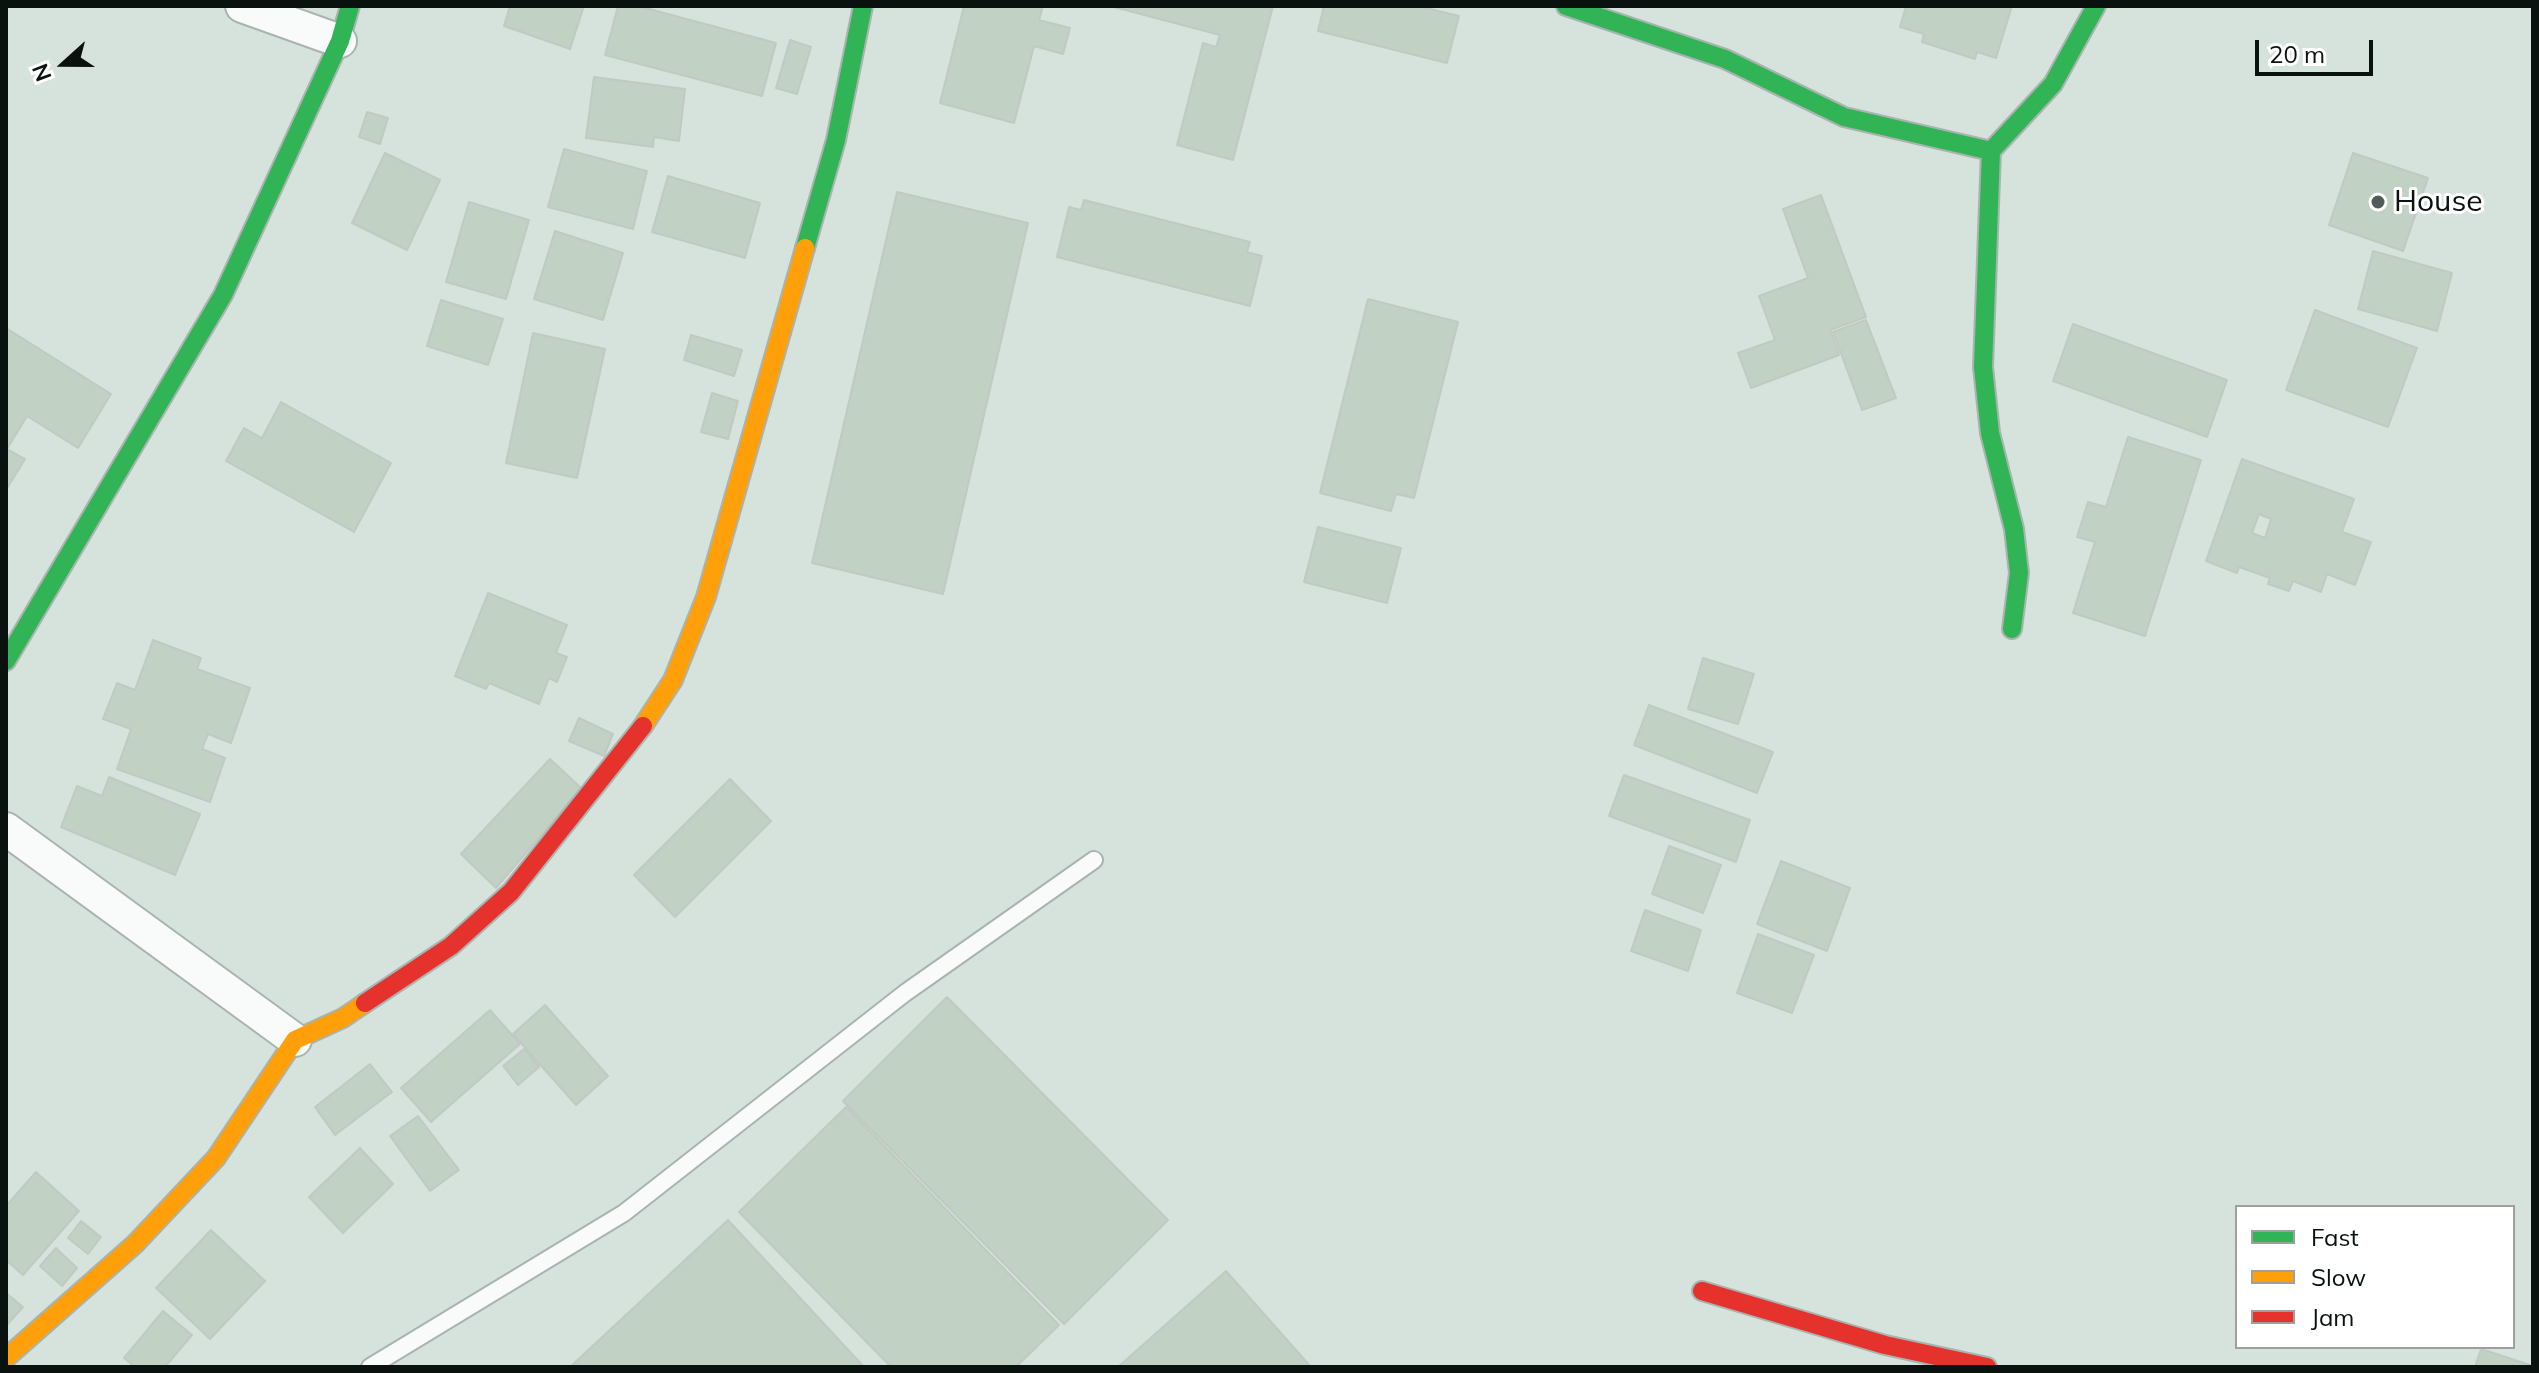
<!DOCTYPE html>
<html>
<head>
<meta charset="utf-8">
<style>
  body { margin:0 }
  #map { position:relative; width:2539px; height:1373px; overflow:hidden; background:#d6e3dd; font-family:Mulish,sans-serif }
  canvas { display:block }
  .frame { position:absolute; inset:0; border:8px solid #0a120f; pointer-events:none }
  .legend { position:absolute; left:2235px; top:1205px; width:280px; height:144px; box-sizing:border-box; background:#fff; border:2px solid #9da09f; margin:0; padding:10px 14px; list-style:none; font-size:24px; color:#0a120f }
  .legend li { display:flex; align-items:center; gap:16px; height:40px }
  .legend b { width:40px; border:2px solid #9da09f }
  .north { position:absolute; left:24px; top:24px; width:80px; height:80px; -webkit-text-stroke:6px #fff; paint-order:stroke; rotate:249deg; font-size:22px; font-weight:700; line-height:32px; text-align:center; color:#0a120f }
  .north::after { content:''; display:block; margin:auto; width:28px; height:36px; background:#0a120f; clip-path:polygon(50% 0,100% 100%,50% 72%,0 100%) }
  .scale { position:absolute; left:2255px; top:40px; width:118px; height:36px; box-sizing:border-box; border:4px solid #0a120f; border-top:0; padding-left:10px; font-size:24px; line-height:28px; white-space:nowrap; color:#0a120f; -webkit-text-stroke:6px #fff; paint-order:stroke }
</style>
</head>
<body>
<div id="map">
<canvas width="2539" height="1373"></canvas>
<div class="frame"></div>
<ul class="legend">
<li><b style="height:10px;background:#30b455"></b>Fast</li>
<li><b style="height:10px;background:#ff9f0a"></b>Slow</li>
<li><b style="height:10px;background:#e5322d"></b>Jam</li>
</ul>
<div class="north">N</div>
<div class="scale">20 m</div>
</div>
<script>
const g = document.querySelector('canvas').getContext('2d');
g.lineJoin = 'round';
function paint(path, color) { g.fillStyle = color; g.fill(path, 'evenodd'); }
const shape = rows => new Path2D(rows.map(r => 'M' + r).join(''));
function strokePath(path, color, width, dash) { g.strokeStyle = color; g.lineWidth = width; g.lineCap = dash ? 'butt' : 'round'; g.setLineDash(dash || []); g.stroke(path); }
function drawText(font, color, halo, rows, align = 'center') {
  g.font = font + ' Mulish,sans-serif'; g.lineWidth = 6; g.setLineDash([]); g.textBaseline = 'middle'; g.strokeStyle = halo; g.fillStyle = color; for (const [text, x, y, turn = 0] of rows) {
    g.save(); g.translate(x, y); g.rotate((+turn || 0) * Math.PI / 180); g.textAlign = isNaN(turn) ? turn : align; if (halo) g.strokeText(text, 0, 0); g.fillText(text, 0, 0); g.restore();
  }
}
const building = shape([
  [510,6,584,6,570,49,504,26,510,6],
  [618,6,638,6,776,43,762,96,605,55,618,6],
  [964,6,1043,6,1039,20,1070,28,1063,54,1034,46,1014,123,940,103,964,6],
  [1110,6,1273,6,1233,160,1177,145,1203,43,1216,47,1220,35,1110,6],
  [1324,6,1418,6,1459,16,1447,63,1318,31,1324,6],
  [1906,6,2012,6,1996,58,1977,52,1975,59,1922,42,1924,34,1900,27,1906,6],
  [790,40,811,47,797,94,776,88,790,40],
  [594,77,685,89,679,141,654,137,653,147,586,138,594,77],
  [367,112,388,118,380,144,359,137,367,112],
  [564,149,647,171,633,229,548,207,564,149],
  [385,153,440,180,407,250,352,223,385,153],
  [2353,153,2428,178,2403,251,2329,225,2353,153],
  [668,176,760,203,745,258,652,232,668,176],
  [897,192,1028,223,943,594,812,563,897,192],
  [1821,195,1866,317,1830,330,1839,355,1751,388,1738,353,1775,340,1759,296,1808,278,1783,209,1821,195],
  [1084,200,1250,242,1247,252,1262,256,1250,306,1057,257,1069,207,1081,210,1084,200],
  [469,202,529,220,506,299,446,282,469,202],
  [555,231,623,253,603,320,534,299,555,231],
  [2373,251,2452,273,2437,331,2358,309,2373,251],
  [1368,299,1458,322,1414,498,1396,494,1391,511,1320,493,1368,299],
  [441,300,503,319,488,365,427,346,441,300],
  [2315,310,2417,348,2388,427,2286,390,2315,310],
  [1866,320,1896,398,1862,410,1833,332,1866,320],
  [2073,324,2227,380,2207,437,2053,381,2073,324],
  [6,328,111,394,78,448,27,416,7,449,25,459,6,490,6,328],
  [533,333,605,349,577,478,506,463,533,333],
  [691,335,742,350,734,376,684,360,691,335],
  [712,393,738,401,728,439,701,432,712,393],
  [281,402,391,463,354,532,226,461,244,428,262,438,281,402],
  [2128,437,2201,460,2145,636,2073,613,2095,542,2077,537,2088,502,2106,507,2128,437],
  [2242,459,2354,499,2342,532,2371,542,2355,585,2327,574,2321,592,2293,581,2289,591,2268,584,2270,578,2239,567,2237,573,2206,561,2242,459],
  [2259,514,2271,519,2265,538,2252,533,2259,514],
  [1318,527,1401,548,1387,603,1304,582,1318,527],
  [488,593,567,625,556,653,567,657,557,682,549,678,539,704,489,683,486,689,455,676,488,593],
  [153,640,201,658,197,669,250,688,231,743,208,734,202,749,225,758,210,802,117,769,131,729,103,719,117,683,135,690,153,640],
  [1703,658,1754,674,1738,724,1688,709,1703,658],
  [1649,705,1773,752,1757,793,1634,745,1649,705],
  [579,718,613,734,604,756,569,741,579,718],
  [550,759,581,788,496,888,461,854,550,759],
  [1624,775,1750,820,1736,862,1609,816,1624,775],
  [109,777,200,814,175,875,61,827,77,786,102,796,109,777],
  [730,779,771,821,675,917,634,875,730,779],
  [1669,846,1721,865,1703,913,1652,894,1669,846],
  [1781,861,1850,888,1827,951,1757,924,1781,861],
  [1645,910,1701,930,1688,971,1631,951,1645,910],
  [1758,934,1814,955,1792,1013,1737,993,1758,934],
  [947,997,1168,1220,1064,1324,843,1101,947,997],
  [545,1005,608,1076,576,1105,513,1034,545,1005],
  [490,1010,520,1044,431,1122,401,1088,490,1010],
  [524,1049,539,1067,518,1085,503,1066,524,1049],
  [370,1064,392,1092,335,1135,315,1107,370,1064],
  [846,1107,1059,1325,1016,1367,891,1367,739,1212,846,1107],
  [418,1116,459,1170,430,1191,390,1136,418,1116],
  [360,1148,393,1184,343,1233,309,1197,360,1148],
  [36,1172,79,1211,23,1275,6,1260,6,1206,36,1172],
  [728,1220,864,1367,570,1367,728,1220],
  [81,1221,101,1237,88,1254,68,1238,81,1221],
  [211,1230,265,1281,210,1339,156,1288,211,1230],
  [56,1248,77,1268,62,1286,40,1266,56,1248],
  [1226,1271,1311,1367,1118,1367,1226,1271],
  [6,1293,23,1307,6,1326,6,1293],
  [163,1311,192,1335,165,1367,135,1367,124,1358,163,1311],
  [2481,1349,2533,1366,2533,1367,2475,1367,2481,1349]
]);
const lane = shape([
  [370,1367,624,1213,905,993,1094,860]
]);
const street = shape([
  [242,6,340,41],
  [6,829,295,1040]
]);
const fast = shape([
  [1566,6,1725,59,1844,117,1991,151,2053,84,2096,6],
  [1991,151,1983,367,1990,433,2014,529,2019,573,2012,629],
  [805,248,836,140,863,6],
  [6,661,223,295,340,41,350,6]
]);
const slow = shape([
  [643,726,673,680,706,597,805,248],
  [6,1358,135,1244,216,1158,295,1040,343,1018,365,1003]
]);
const jam = shape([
  [365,1003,451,946,511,892,643,726],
  [1702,1291,1885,1345,1987,1367]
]);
const markers = [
  [2378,202,8,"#515b57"]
];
const poiNames = [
  ["House",2394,202]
];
paint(building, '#c1d1c3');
strokePath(building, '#c1c9c3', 2);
strokePath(lane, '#a9b3af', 20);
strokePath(street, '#a9b3af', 36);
strokePath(fast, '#a9b3af', 22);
strokePath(slow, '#a9b3af', 22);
strokePath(jam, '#a9b3af', 22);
strokePath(lane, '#f9fbfa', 16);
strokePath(street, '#f9fbfa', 32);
strokePath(fast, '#30b455', 18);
strokePath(slow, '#ff9f0a', 18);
strokePath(jam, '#e5322d', 18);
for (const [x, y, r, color] of markers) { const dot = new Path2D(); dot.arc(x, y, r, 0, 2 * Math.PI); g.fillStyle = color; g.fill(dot); strokePath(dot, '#fff', 3); }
drawText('30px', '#0a120f', '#fff', poiNames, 'left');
</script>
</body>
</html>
